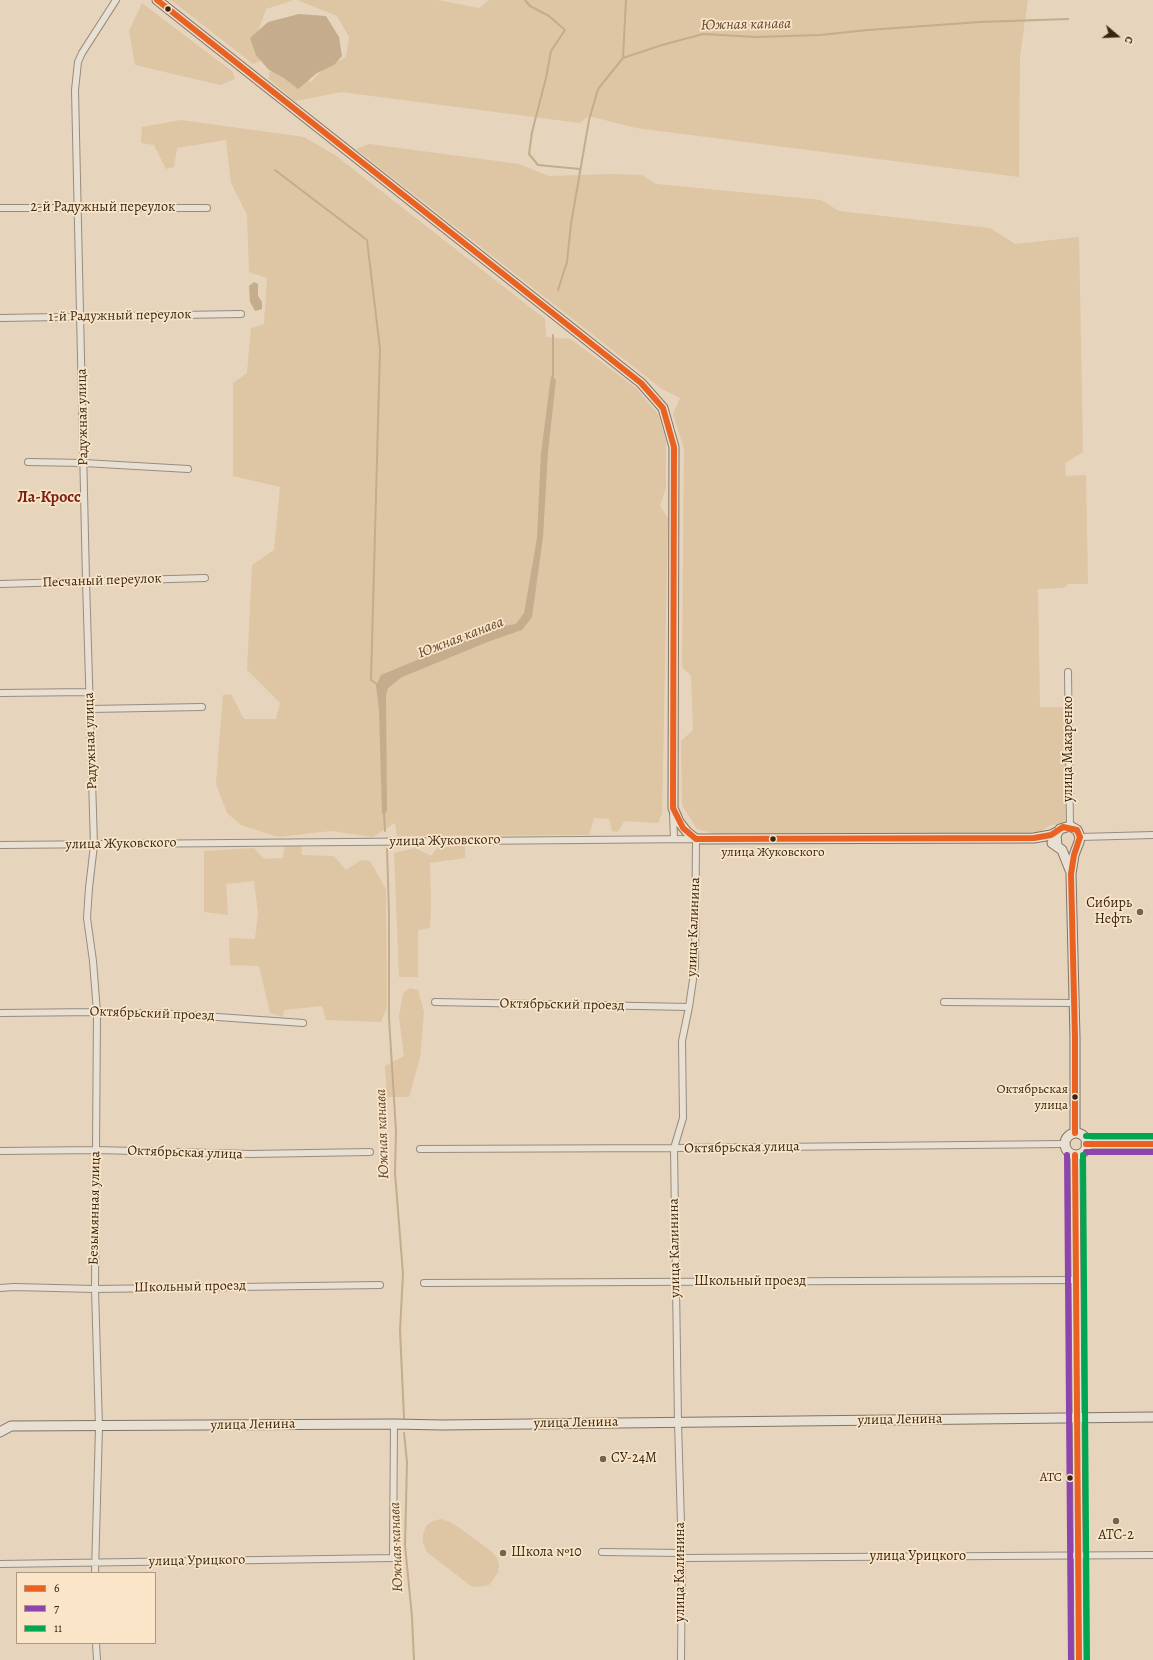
<!DOCTYPE html>
<html>
<head>
<meta charset="utf-8">
<style>
  body { margin:0 }
  #map { position:relative; width:1153px; height:1660px; overflow:hidden; background:#e6d4bc; font-family:Alegreya,serif }
  canvas { display:block }
  .legend { position:absolute; left:16px; top:1572px; width:140px; height:72px; box-sizing:border-box; background:#fae5c8; border:1px solid #ac9980; margin:0; padding:5px 7px; list-style:none; font-size:12px; color:#382613 }
  .legend li { display:flex; align-items:center; gap:8px; height:20px }
  .legend b { width:20px; border:1px solid #ac9980 }
  .north { position:absolute; left:1097px; top:16px; width:40px; height:40px; -webkit-text-stroke:3px #fae5c8; paint-order:stroke; rotate:109deg; font-size:11px; font-weight:700; line-height:16px; text-align:center; color:#382613 }
  .north::after { content:''; display:block; margin:auto; width:14px; height:18px; background:#382613; clip-path:polygon(50% 0,100% 100%,50% 72%,0 100%) }
</style>
</head>
<body>
<div id="map">
<canvas width="1153" height="1660"></canvas>
<ul class="legend">
<li><b style="height:5px;background:#e96221"></b>6</li>
<li><b style="height:5px;background:#8e44ad"></b>7</li>
<li><b style="height:5px;background:#00a651"></b>11</li>
</ul>
<div class="north">С</div>
</div>
<script>
const g = document.querySelector('canvas').getContext('2d');
g.lineJoin = 'round';
function paint(path, color) { g.fillStyle = color; g.fill(path, 'evenodd'); }
const shape = rows => new Path2D(rows.map(r => 'M' + r).join(''));
function strokePath(path, color, width, dash) { g.strokeStyle = color; g.lineWidth = width; g.lineCap = dash ? 'butt' : 'round'; g.setLineDash(dash || []); g.stroke(path); }
function drawText(font, color, halo, rows, align = 'center') {
  g.font = font + ' Alegreya,serif'; g.lineWidth = 3.5; g.setLineDash([]); g.textBaseline = 'middle'; g.strokeStyle = halo; g.fillStyle = color; for (const [text, x, y, turn = 0] of rows) {
    g.save(); g.translate(x, y); g.rotate((+turn || 0) * Math.PI / 180); g.textAlign = isNaN(turn) ? turn : align; if (halo) g.strokeText(text, 0, 0); g.fillText(text, 0, 0); g.restore();
  }
}
const green = shape([
  [171,0,294,0,266,9,253,46,263,60,253,64],
  [297,0,438,0,479,8,489,0,1028,0,1020,56,1019,177,636,128,589,116,580,123,341,92,295,101,269,79,269,72,287,71,311,82,323,69,346,57,349,37,337,16],
  [142,3,233,72,235,79,220,85,135,65,129,31],
  [181,120,304,137,335,155,545,319,546,337,571,339,637,389,658,414,666,441,666,488,660,506,668,518,662,813,658,823,624,821,618,832,612,831,609,819,594,818,589,835,397,836,395,823,373,837,331,831,278,837,241,825,227,813,216,784,223,695,231,694,244,719,276,719,280,703,247,670,252,565,274,550,280,487,233,476,233,383,247,373,251,328,264,324,267,278,249,272,247,215,231,183,226,140,177,148,174,167,166,169,154,145,141,143,142,127],
  [369,144,519,164,549,176,611,174,642,175,656,184,821,200,839,211,990,228,1015,244,1079,237,1083,452,1065,463,1066,476,1086,475,1088,584,1068,584,1064,588,1038,589,1040,707,1064,707,1067,821,1049,826,1037,834,715,834,697,829,682,805,681,741,693,730,691,676,682,667,684,449,673,414,680,398,662,389,356,149],
  [285,843,301,844,302,855,334,856,346,870,361,860,370,861,386,889,387,1007,381,1022,326,1020,322,1006,284,1010,283,1017,270,1013,259,966,230,965,229,938,255,939,258,913,254,881,226,884,228,915,204,912,204,851,254,848,264,859,283,858],
  [465,845,465,858,430,863,431,908,430,928,418,930,418,977,399,977,394,853,415,848,431,856,437,848],
  [410,988,418,990,424,1012,420,1057,409,1097,387,1097,385,1066,404,1056,399,1016,403,993],
  [441,1519,450,1522,458,1527,492,1552,497,1558,499,1565,498,1573,489,1585,477,1587,471,1586,427,1552,423,1543,423,1535,426,1526,433,1521]
]);
const water = shape([
  [299,14,326,16,339,37,342,56,334,65,317,73,298,89,284,78,269,70,256,55,250,38,268,22],
  [254,282,258,284,258,296,262,302,262,309,255,311,250,302,249,286],
  [551,376,556,380,548,452,543,537,532,617,522,630,490,641,402,677,388,688,386,695,387,810,384,816,382,813,379,710,376,686,381,675,497,627,516,624,524,613,537,538,541,453]
]);
const stream = shape([
  [525,0,530,6,549,16,565,30,551,51,546,78,532,132,529,154,538,165,580,169],
  [623,58,626,0],
  [275,170,367,240,380,349,371,680,378,685],
  [558,290,567,262,571,224,589,120,598,89,623,58,662,45,703,34,756,37,820,35,868,30,980,22,1068,19],
  [553,335,553,380],
  [384,814,385,831],
  [387,849,389,912,389,1018,396,1131,395,1173,403,1274,400,1330,404,1418],
  [404,1433,407,1462,405,1545,412,1617,414,1660]
]);
const street = shape([
  [0,208,207,208],
  [0,318,241,314],
  [28,462,84,463,188,469],
  [0,584,205,578],
  [1068,672,1070,826],
  [0,693,89,692],
  [90,709,202,707],
  [673,813,674,839],
  [1080,837,1153,835],
  [0,845,696,839,695,966,689,1007,682,1041,683,1118,674,1148,678,1422,682,1558,681,1660],
  [435,1002,689,1007],
  [944,1002,1075,1003],
  [0,1013,97,1012,175,1014,303,1023],
  [420,1149,674,1148,1065,1144],
  [0,1151,96,1150,251,1154,370,1152],
  [424,1283,1076,1280],
  [0,1288,14,1287,95,1289,380,1285],
  [602,1552,682,1553],
  [682,1558,1153,1555],
  [0,1564,393,1558,394,1424],
  [95,1573,99,1427,95,1289,97,1012,93,961,87,918,89,888,94,845,86,581,75,90,78,62,82,53,116,0],
  [96,1643,97,1660]
]);
const secondary = shape([
  [157,0,641,383,663,408,674,447,673,808,679,822,687,832,696,839,1034,838,1051,835,1057,832],
  [1052,843,1062,850,1070,870],
  [1057,845,1056,835,1060,829,1070,826,1077,830,1080,837,1079,842,1074,855,1071,874,1075,1038,1075,1133],
  '1065 1144a11 11 0 1 1 22 0a11 11 0 1 1-22 0Z',
  [1086,1144,1153,1144],
  [1075,1155,1079,1660],
  [0,1432,11,1426,394,1424,442,1425,1153,1417]
]);
const bus1 = shape([
  [157,0,641,383,663,408,674,447,673,808,683,828,696,839],
  [696,839,1034,838,1051,835,1063,827,1077,830,1080,837,1074,855,1071,874,1075,1038,1075,1133],
  [1086,1144,1153,1144],
  [1075,1155,1079,1660]
]);
const bus2 = shape([
  [1086,1152,1153,1152],
  [1067,1155,1071,1660]
]);
const bus3 = shape([
  [1086,1136,1153,1136],
  [1083,1155,1087,1660]
]);
const markers = [
  [168,9,3.5,"#382613"],
  [773,839,3.5,"#382613"],
  [1140,912,4,"#75634e"],
  [1075,1097,3.5,"#382613"],
  [603,1459,4,"#75634e"],
  [1070,1478,3.5,"#382613"],
  [1116,1521,4,"#75634e"],
  [503,1553,4,"#75634e"]
];
const busNames = [
  ["улица Жуковского",773,853,"center"],
  ["Октябрьская",1068,1090],
  ["улица",1068,1106],
  ["АТС",1062,1478]
];
const streetNames = [
  ["2-й Радужный переулок",103,208],
  ["1-й Радужный переулок",120,316,-1],
  ["Радужная улица",83,417,-91],
  ["Песчаный переулок",102,581,-2],
  ["Радужная улица",91,741,-92],
  ["улица Макаренко",1069,749,-90],
  ["улица Жуковского",445,841,-1],
  ["улица Жуковского",121,844,-1],
  ["улица Калинина",694,927,-88],
  ["Октябрьский проезд",562,1005,1],
  ["Октябрьский проезд",152,1014,2],
  ["Октябрьская улица",742,1148,-1],
  ["Октябрьская улица",185,1153,2],
  ["Безымянная улица",95,1208,-89],
  ["улица Калинина",675,1248,-91],
  ["Школьный проезд",750,1282],
  ["Школьный проезд",190,1287,-1],
  ["улица Ленина",900,1420,-1],
  ["улица Ленина",576,1423,-1],
  ["улица Ленина",253,1425,-1],
  ["улица Урицкого",918,1557],
  ["улица Урицкого",197,1561,-1],
  ["улица Калинина",681,1572,-90]
];
const poiNames = [
  ["Сибирь",1132,904,"right"],
  ["Нефть",1132,920,"right"],
  ["СУ-24М",611,1459],
  ["АТС-2",1116,1536,"center"],
  ["Школа №10",511,1553]
];
const waterNames = [
  ["Южная канава",746,25,-1],
  ["Южная канава",461,638,-21],
  ["Южная канава",383,1134,-92],
  ["Южная канава",397,1547,-92]
];
const quarterNames = [
  ["Ла-Кросс",49,498]
];
paint(green, '#dec5a4');
paint(water, '#c4ac8c');
strokePath(stream, '#c4ac8c', 2);
strokePath(street, '#988c7c', 8);
strokePath(secondary, '#807466', 11);
strokePath(street, '#e9e0d4', 6);
strokePath(secondary, '#e9e0d4', 9);
strokePath(bus1, '#e96221', 6);
strokePath(bus2, '#8e44ad', 6);
strokePath(bus3, '#00a651', 6);
for (const [x, y, r, color] of markers) { const dot = new Path2D(); dot.arc(x, y, r, 0, 2 * Math.PI); g.fillStyle = color; g.fill(dot); strokePath(dot, '#fae5c8', 1.5); }
drawText('13px', '#382613', '#fae5c8', busNames, 'right');
drawText('14px', '#382613', '#fae5c8', streetNames);
drawText('14px', '#382613', '#fae5c8', poiNames, 'left');
drawText('italic 15px', '#5e4931', '#fae5c8', waterNames);
drawText('bold 16px', '#7a1f14', '#fae5c8', quarterNames);
</script>
</body>
</html>
